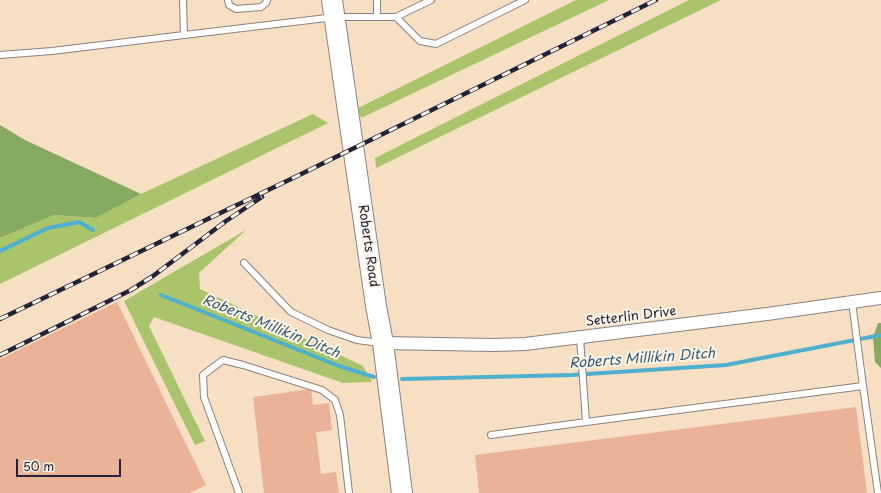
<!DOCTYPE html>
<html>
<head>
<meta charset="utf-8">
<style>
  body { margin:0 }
  #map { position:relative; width:881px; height:493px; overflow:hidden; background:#f6dfc3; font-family:"Playpen Sans",sans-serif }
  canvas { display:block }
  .scale { position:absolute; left:16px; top:459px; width:105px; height:18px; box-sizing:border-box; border:2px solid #22223b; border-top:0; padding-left:5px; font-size:12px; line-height:14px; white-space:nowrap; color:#22223b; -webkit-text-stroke:3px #fcf5e5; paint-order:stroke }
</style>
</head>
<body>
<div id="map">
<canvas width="881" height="493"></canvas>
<div class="scale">50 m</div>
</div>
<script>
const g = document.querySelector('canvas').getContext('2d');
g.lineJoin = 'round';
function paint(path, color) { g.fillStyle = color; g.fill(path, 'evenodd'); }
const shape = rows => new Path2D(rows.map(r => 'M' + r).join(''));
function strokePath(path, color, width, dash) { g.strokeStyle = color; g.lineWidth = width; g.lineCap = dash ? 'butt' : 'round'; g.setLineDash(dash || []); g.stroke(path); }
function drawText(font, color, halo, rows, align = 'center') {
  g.font = font + ' "Playpen Sans",sans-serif'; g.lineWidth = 4; g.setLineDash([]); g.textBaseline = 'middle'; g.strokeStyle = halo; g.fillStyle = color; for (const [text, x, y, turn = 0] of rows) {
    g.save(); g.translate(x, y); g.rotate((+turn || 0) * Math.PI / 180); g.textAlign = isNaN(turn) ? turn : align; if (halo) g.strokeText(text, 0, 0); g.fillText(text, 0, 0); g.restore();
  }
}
const green = shape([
  [576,0,609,0,361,118,358,108],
  [689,0,721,0,376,168,375,158],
  [313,114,328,123,0,284,0,238,54,215,96,218,141,194],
  [246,230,199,273,200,289,363,366,372,382,343,383,154,317,149,326,205,441,195,445,124,301]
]);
const forest = shape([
  [0,125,25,140,141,194,96,218,54,215,0,238],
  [878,323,881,323,881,368,875,362,873,337]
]);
const stream = shape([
  [0,251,48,228,79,222,93,230],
  [161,295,339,366,374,377],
  [402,379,572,375,726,365,881,335]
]);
const building = shape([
  [117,302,206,485,190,493,0,493,0,359],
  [311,389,313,405,329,403,332,430,316,432,321,474,336,472,339,493,264,493,253,397],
  [856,407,867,493,479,493,475,455]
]);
const service = shape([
  [183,0,184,35,335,17,396,17,431,0],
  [228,0,229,5,236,9,261,7,266,3,267,0],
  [377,17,377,0],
  [396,17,420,41,436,44,525,0],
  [0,55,52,51,184,35],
  [244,263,291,312,328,330,357,340,380,343],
  [580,337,586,422,863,386,852,302],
  [863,386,878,493],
  [491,435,586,422],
  [239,493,204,397,203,375,223,360,243,365,322,390,335,400,340,415,349,493]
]);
const minor = shape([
  [383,343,494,345,525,344,767,314,881,298]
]);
const primary = shape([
  [332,0,376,306,383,343,402,493]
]);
const rail = shape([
  [0,319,291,179,656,0],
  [0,355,131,290,153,276,226,221,262,197]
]);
const streetNames = [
  ["Roberts Road",368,246,82],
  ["Setterlin Drive",631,317,-7]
];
const waterNames = [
  ["Roberts Millikin Ditch",271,327,22],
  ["Roberts Millikin Ditch",642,359,-4]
];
paint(green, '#a9c46b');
paint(forest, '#86aa5f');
strokePath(stream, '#4fafce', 4);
paint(building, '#eab296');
strokePath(service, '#8c807f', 8);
strokePath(minor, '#8c807f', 14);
strokePath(primary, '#8c807f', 22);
strokePath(service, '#fff', 6);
strokePath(minor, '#fff', 12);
strokePath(primary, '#fff', 20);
strokePath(rail, '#22223b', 4.5);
strokePath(rail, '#fcf5e5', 3, [9]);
drawText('13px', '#22223b', '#fcf5e5', streetNames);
drawText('italic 14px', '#345a76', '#fcf5e5', waterNames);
</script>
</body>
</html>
